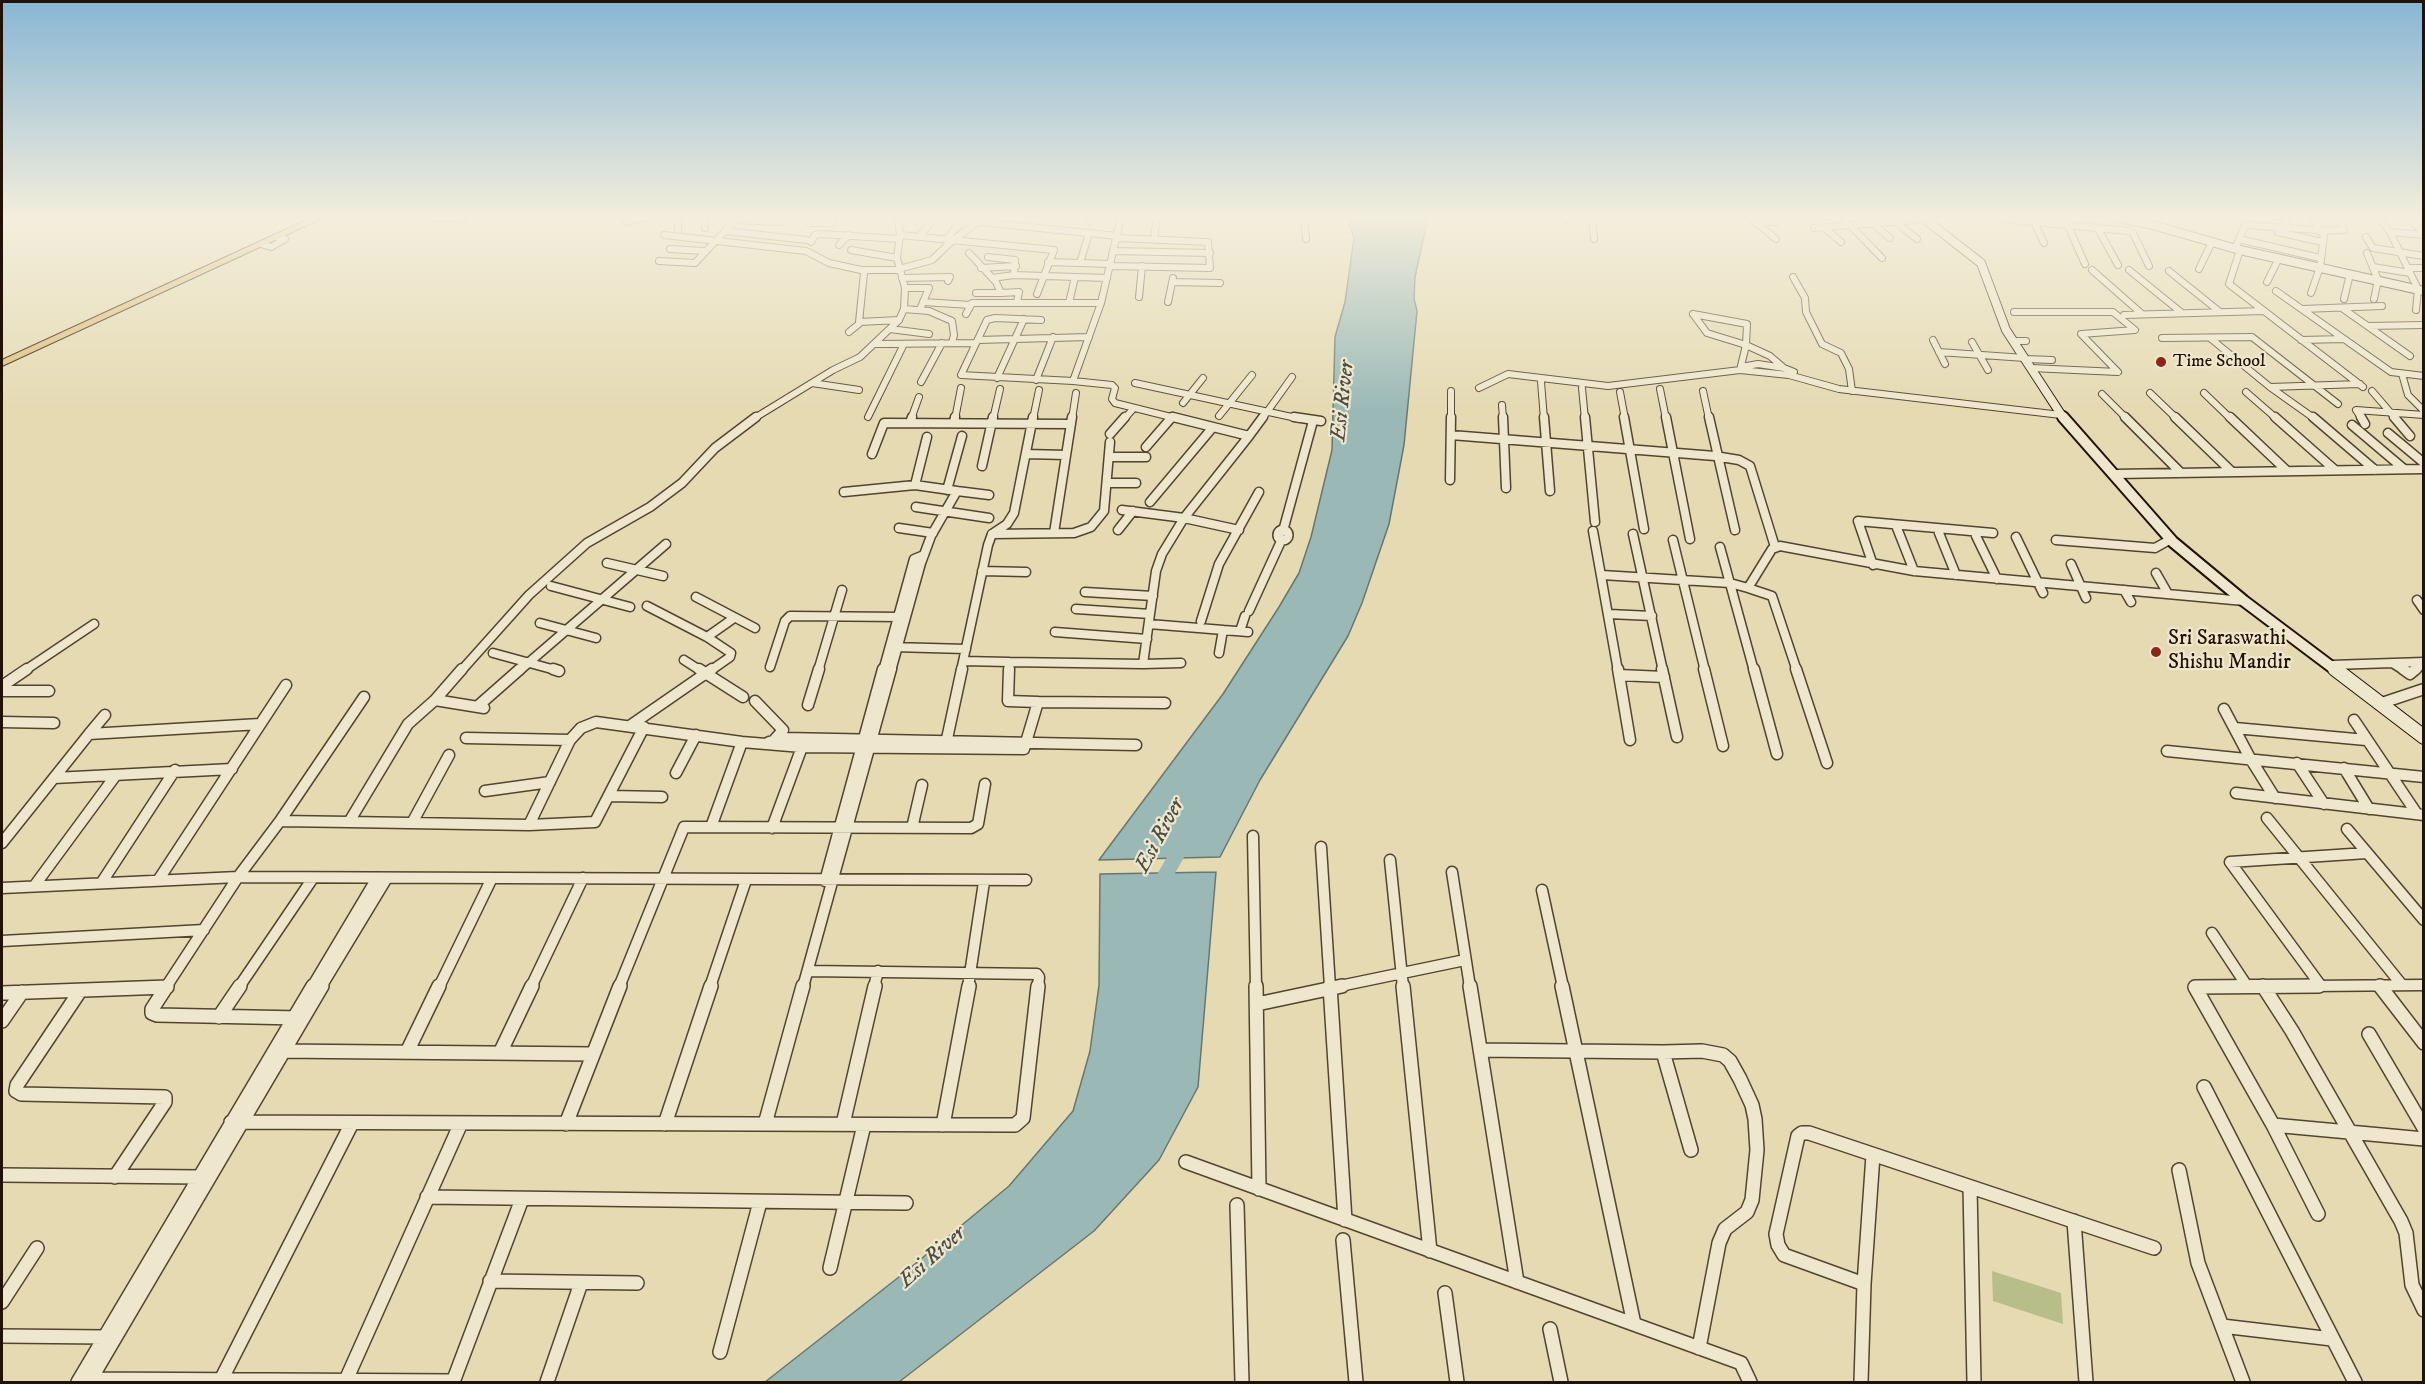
<!DOCTYPE html>
<html>
<head>
<meta charset="utf-8">
<style>
  body { margin:0 }
  #map { position:relative; width:2425px; height:1384px; overflow:hidden; background:#e5dab2; font-family:"IM FELL DW Pica",serif }
  canvas { display:block }
  .frame { position:absolute; inset:0; border:3px solid #221205; pointer-events:none }
</style>
</head>
<body>
<div id="map">
<canvas width="2425" height="1384"></canvas>
<div class="frame"></div>
</div>
<script>
const g = document.querySelector('canvas').getContext('2d');
g.lineJoin = 'round';
function paint(path, color) { g.fillStyle = color; g.fill(path, 'evenodd'); }
const shape = rows => new Path2D(rows.map(r => 'M' + r).join(''));
function strokePath(path, color, width, dash) { g.strokeStyle = color; g.lineWidth = width; g.lineCap = dash ? 'butt' : 'round'; g.setLineDash(dash || []); g.stroke(path); }
function drawText(font, color, halo, rows, align = 'center') {
  g.font = font + ' "IM FELL DW Pica",serif'; g.lineWidth = 4.5; g.setLineDash([]); g.textBaseline = 'middle'; g.strokeStyle = halo; g.fillStyle = color; for (const [text, x, y, turn = 0] of rows) {
    g.save(); g.translate(x, y); g.rotate((+turn || 0) * Math.PI / 180); g.textAlign = isNaN(turn) ? turn : align; if (halo) g.strokeText(text, 0, 0); g.fillText(text, 0, 0); g.restore();
  }
}
const green = shape([
  [1992,1271,2061,1293,2063,1324,1993,1301]
]);
const water = shape([
  [1347,217,1428,217,1415,277,1414,299,1417,311,1404,445,1389,524,1362,603,1348,636,1260,780,1220,857,1099,860,1223,694,1279,607,1299,573,1311,537,1332,450,1335,337,1345,302,1354,238,1347,217],
  [1216,872,1198,1087,1159,1160,1094,1231,899,1382,765,1382,904,1273,1009,1186,1073,1111,1090,1051,1099,985,1100,874,1216,872]
]);
const river = shape([
  [1185,835,1191,836,1193,841,1163,895,1157,897,1151,895,1148,890,1151,885,1179,836,1185,835]
]);
const streetFar3 = shape([
  [421,217,464,219],
  [678,217,678,230],
  [705,217,705,228],
  [812,217,809,223,832,223,835,217],
  [1304,217,1306,239],
  [1564,217,1565,220],
  [1592,217,1594,239],
  [1749,217,1776,239],
  [1812,217,1841,242],
  [1842,217,1882,258],
  [1864,217,1890,238],
  [2064,217,2085,264],
  [2283,217,2288,228],
  [2311,217,2324,236,2320,267,2311,293],
  [2378,217,2390,232],
  [2408,217,2424,234],
  [2003,219,2129,231,2133,233,2149,266],
  [736,220,780,222],
  [1893,220,1917,239],
  [626,222,647,217],
  [980,222,1118,236],
  [1090,222,1091,217],
  [1754,222,1776,222],
  [2034,222,2044,243],
  [2097,227,2118,265],
  [1814,228,1927,219],
  [725,231,807,240],
  [2319,231,2344,230,2338,217],
  [2278,232,2322,242],
  [664,235,806,251,829,263,861,270,899,270],
  [900,235,1054,250,1037,294],
  [919,237,931,223],
  [2366,237,2373,248,2424,256],
  [1154,239,1157,217],
  [2239,239,2320,258],
  [946,240,960,223],
  [811,242,815,235,821,234,899,239],
  [261,244,271,247,285,239,276,237],
  [839,245,849,235],
  [670,249,704,251],
  [2235,249,2245,225,2318,230],
  [851,250,897,258],
  [2240,250,2229,284,2363,387],
  [1114,251,1210,253],
  [969,253,996,282,1001,293,1019,292,1017,302],
  [2367,253,2378,280,2374,299],
  [988,257,1015,260,1014,275],
  [659,261,695,263,738,217],
  [1048,262,1111,264],
  [1080,263,1089,233],
  [1111,266,1210,268,1208,242,1118,238],
  [2373,267,2410,273],
  [981,268,1016,266],
  [2408,268,2424,268],
  [899,269,932,260,952,241,982,219],
  [2199,269,2212,242],
  [2092,270,2142,314],
  [2129,270,2182,313],
  [2169,271,2220,312],
  [864,273,859,322,899,320],
  [1793,277,1805,298,1806,312,1822,344,1841,353,1849,369,1852,391],
  [902,278,950,277,948,281],
  [992,278,1014,275,1107,278],
  [1173,282,1220,283],
  [2267,282,2279,258],
  [905,288,929,288,921,307],
  [2276,291,2391,372,2424,376],
  [976,293,1001,293],
  [1139,297,1142,266],
  [2344,299,2350,274],
  [923,302,971,305],
  [1168,302,1173,278],
  [1069,303,1075,277],
  [2342,308,2410,356],
  [904,309,929,311,952,321,954,335,952,343],
  [2302,309,2382,306],
  [2416,310,2418,289,2390,232,2424,235],
  [2014,312,2113,312,2135,330,2081,334,2118,372,2031,368],
  [966,314,972,303,1101,303],
  [1693,314,1707,333,1746,345,1740,370,1789,375,1839,389,2061,415],
  [1693,314,1747,324,1746,345,1770,356,1784,368,1794,372],
  [2124,315,2264,311],
  [1041,320,995,318,987,320,961,375,1073,381,1101,303,1121,217],
  [2368,326,2424,325],
  [890,329,929,334],
  [849,332,860,323],
  [2162,338,2252,337,2338,404],
  [2210,338,2270,387,2360,384],
  [978,340,1089,337],
  [1933,340,1945,364],
  [2301,340,2344,339],
  [2013,341,2026,341],
  [1972,342,1988,370],
  [875,344,976,343],
  [1939,352,2025,358],
  [2026,359,2052,360],
  [1741,367,1758,364,1784,368],
  [2402,374,2408,395,2424,411],
  [997,378,1024,319],
  [1036,380,1053,337],
  [1073,381,1112,385,1115,388,1112,399,1115,403,1179,419],
  [921,382,942,343],
  [1541,382,1544,419],
  [812,383,859,390],
  [1135,383,1301,419],
  [2270,387,2315,419],
  [1479,388,1508,374,1608,386,1740,370],
  [1582,388,1585,419],
  [1660,389,1666,419],
  [1703,391,1709,419],
  [2372,391,2396,419],
  [1620,392,1625,419],
  [2246,392,2277,419],
  [2150,393,2177,419],
  [2204,393,2231,419],
  [2102,394,2127,419],
  [1183,403,1203,378],
  [1502,405,1503,419],
  [1219,416,1252,375],
  [868,417,904,344],
  [753,419,833,370,860,357,899,320,904,309,905,288,897,258,900,235,898,217],
  [911,419,919,397],
  [955,419,961,388],
  [993,419,1000,389],
  [1033,419,1039,390],
  [1072,419,1076,393],
  [1124,419,1134,408],
  [1170,419,1172,417],
  [1262,419,1292,377],
  [1451,419,1451,391],
  [2362,419,2356,410,2424,415]
]);
const streetFar2 = shape([
  [1173,417,1249,436,1263,417],
  [1294,417,1321,421],
  [1503,417,1506,488],
  [1544,417,1550,491],
  [1585,417,1595,522],
  [1624,417,1644,529],
  [1666,417,1690,539],
  [1709,417,1735,530],
  [2125,417,2181,473],
  [2175,417,2232,472],
  [2230,417,2287,471],
  [2275,417,2335,470],
  [2313,417,2375,470],
  [2361,417,2365,424],
  [2394,417,2410,436],
  [910,423,912,417],
  [954,423,955,417],
  [2352,425,2404,469],
  [2388,433,2424,463],
  [1110,434,1125,417],
  [1451,435,1715,456,1739,460,1750,466,1775,547],
  [1146,447,1172,417],
  [872,454,884,423,1071,424],
  [1026,454,1066,455],
  [1109,457,1146,457],
  [982,466,993,417],
  [2115,474,2424,469],
  [1450,480,1451,417],
  [1107,483,1136,483],
  [915,485,927,437],
  [947,490,962,436],
  [957,491,989,495],
  [844,492,915,485,957,491,931,536,921,563,891,671],
  [1150,502,1213,427],
  [916,507,989,518],
  [1122,510,1184,518,1239,530],
  [899,528,933,533],
  [1897,528,1914,571],
  '1277.5 535a5.5 5.5 0 1 1 11 0a5.5 5.5 0 1 1-11 0Z',
  [1118,530,1133,511],
  [1283,531,1313,421],
  [1593,531,1618,671],
  [1054,533,1072,417],
  [1939,533,1956,575],
  [992,534,1074,533,1091,527,1104,511,1110,442],
  [1633,534,1663,671],
  [1976,536,1997,579],
  [2016,537,2043,593],
  [1673,540,1705,671],
  [2056,540,2155,548,2171,539],
  [1720,547,1754,671],
  [607,563,663,576],
  [2071,564,2086,598],
  [1873,565,1858,521,1993,533],
  [982,571,1026,572],
  [2156,573,2168,594],
  [1602,575,1730,583,1748,588,1772,549,1780,546,1914,571,2244,601],
  [551,586,630,607],
  [1748,588,1772,596,1797,671],
  [2124,590,2131,602],
  [1085,592,1153,596],
  [696,597,755,628],
  [2417,600,2424,610],
  [647,606,707,637,731,653,730,657,710,671],
  [1076,609,1150,614],
  [1249,611,1282,539],
  [1609,614,1652,616],
  [1201,621,1219,564,1259,492],
  [540,623,596,638],
  [1149,624,1248,632],
  [1240,631,1245,616],
  [1055,632,1147,639],
  [707,637,734,618],
  [893,647,966,649],
  [493,653,559,671],
  [1219,653,1223,630],
  [684,660,701,671],
  [964,661,1009,662,1009,671],
  [1009,662,1143,664,1156,571,1162,554,1184,518,1249,436],
  [1143,664,1181,663],
  [2394,664,2405,671],
  [2332,665,2424,662],
  [770,667,785,621,790,616,902,617],
  [24,671,94,624],
  [461,671,529,595,587,543,650,507,682,483,715,448,756,417],
  [519,671,666,544],
  [818,671,842,590],
  [883,671,914,559,924,555],
  [961,671,988,545,992,534,1007,524,1014,513,1033,417],
  [2414,671,2424,663]
]);
const streetFar1 = shape([
  [462,669,435,700,484,708],
  [553,669,559,671],
  [699,669,743,697],
  [1618,669,1630,740],
  [1662,669,1677,737],
  [1704,669,1723,746],
  [1754,669,1777,754],
  [1796,669,1827,763],
  [2403,669,2410,674,2416,669],
  [1619,675,1664,677],
  [2,686,27,669],
  [2,691,49,691],
  [755,701,783,730,775,739],
  [1038,702,1165,703],
  [2382,703,2424,689],
  [808,705,819,669],
  [478,706,520,669],
  [2224,709,2250,758,2275,798],
  [2354,720,2417,814],
  [2,722,54,723],
  [631,725,712,669],
  [2235,728,2366,740],
  [89,734,105,715],
  [466,738,570,740,529,825],
  [570,740,581,728,596,722,742,742,802,747,1024,749,1038,702,1008,701,1009,669],
  [769,742,784,738,1136,745],
  [945,748,962,669],
  [2167,751,2424,777],
  [2297,763,2324,804],
  [2344,768,2369,809],
  [676,773,696,735],
  [54,778,232,769],
  [485,791,550,782],
  [2236,793,2424,815],
  [610,796,662,797],
  [2267,818,2402,985],
  [280,821,349,822,408,724,435,700],
  [349,822,529,825,595,822,644,727],
  [412,823,449,755],
  [711,827,742,742],
  [772,828,802,747],
  [912,828,922,785],
  [2347,829,2424,920],
  [1253,836,1256,987],
  [2,843,89,734,260,724],
  [1321,847,1330,987],
  [1390,860,1403,987],
  [1452,872,1470,987],
  [159,879,286,685],
  [825,881,883,669],
  [102,882,175,770],
  [35,885,116,775],
  [2,888,238,877,1026,880],
  [1542,890,1563,987],
  [2212,933,2247,986],
  [2,941,204,930],
  [808,971,1037,974,1039,977,1038,987],
  [2379,985,2381,987],
  [2321,986,2230,862,2367,853],
  [155,987,167,987],
  [166,987,238,877,280,821,364,697],
  [239,987,313,878],
  [312,987,377,878],
  [321,987,387,878],
  [439,987,492,878],
  [531,987,583,878],
  [619,987,684,827,971,828,978,824,985,784],
  [710,987,746,880],
  [803,987,891,669],
  [874,987,878,971],
  [968,987,984,882],
  [1335,987,1465,960],
  [2195,987,2424,985]
]);
const street = shape([
  [167,986,152,1009,152,1013,157,1015,299,1018],
  [1256,986,1259,1189],
  [1330,986,1345,1220],
  [1403,986,1430,1251],
  [1470,986,1517,1282],
  [1562,986,1634,1324],
  [2263,986,2292,1031,2401,1221,2406,1233,2412,1285,2424,1310],
  [2319,986,2195,987,2273,1125,2424,1139],
  [2380,986,2424,1043],
  [80,991,17,1085,16,1091,21,1094,165,1097,165,1102,115,1177],
  [2,993,167,987],
  [1257,1004,1342,986],
  [219,1017,240,986],
  [2,1021,22,992],
  [2369,1034,2424,1128],
  [1480,1050,1663,1052,1691,1150],
  [279,1051,592,1054],
  [407,1052,439,986],
  [1663,1052,1702,1051,1723,1055,1730,1061,1740,1079,1752,1105,1755,1119,1757,1150,1752,1200,1747,1212,1725,1229,1719,1243,1699,1348],
  [500,1053,532,986],
  [2204,1087,2355,1382],
  [231,1122,1015,1125,1023,1118,1038,986],
  [566,1124,620,986],
  [665,1124,711,986],
  [765,1124,803,986],
  [843,1124,875,986],
  [943,1125,969,986],
  [2273,1125,2318,1214],
  [1186,1162,1741,1363,1750,1382],
  [2179,1170,2198,1263,2243,1382],
  [2,1175,199,1177],
  [1970,1187,1974,1382],
  [427,1197,906,1203],
  [1237,1205,1242,1382],
  [2074,1221,2086,1382],
  [1343,1240,1356,1382],
  [830,1268,864,1125],
  [490,1281,637,1283],
  [1864,1284,1784,1255,1778,1245,1776,1234,1798,1136,1802,1133,1809,1133,2154,1248],
  [1445,1293,1457,1382],
  [2,1302,37,1248],
  [2222,1326,2332,1339],
  [1550,1329,1561,1382],
  [2,1336,105,1337],
  [720,1352,760,1202],
  [87,1379,453,1381],
  [221,1380,352,1123],
  [346,1380,461,1123],
  [78,1382,313,986],
  [89,1382,322,986],
  [453,1382,522,1199],
  [547,1382,581,1283],
  [1861,1382,1864,1284,1873,1155]
]);
const secondaryFar2 = shape([
  [1928,217,1927,221,1981,263,2006,330,2064,419],
  [2112,217,2149,224,2240,250,2424,291]
]);
const secondaryFar1 = shape([
  [2063,417,2173,542,2244,601,2337,671]
]);
const secondary = shape([
  [2335,669,2424,737]
]);
const primary = shape([
  [313,217,325,217,2,366,2,360,313,217]
]);
const markers = [
  [2161,362,6,"#8f2418"],
  [2156,652,6,"#8f2418"]
];
const farPoinames = [
  ["Time School",2173,362]
];
const poiNames = [
  ["Sri Saraswathi",2168,640],
  ["Shishu Mandir",2168,664]
];
const waterNames = [
  ["Esi River",1344,401,-84],
  ["Esi River",1161,836,-62],
  ["Esi River",933,1258,-42]
];
paint(green, '#b8be8a');
paint(water, '#99b8b6');
strokePath(water, '#69766f', 1.5);
paint(river, '#99b8b6');
strokePath(streetFar3, '#534430', 8);
strokePath(streetFar2, '#534430', 11);
strokePath(streetFar1, '#534430', 13);
strokePath(street, '#534430', 16);
strokePath(secondaryFar2, '#221205', 10);
strokePath(secondaryFar1, '#221205', 14);
strokePath(secondary, '#221205', 16);
strokePath(primary, '#221205', 2);
strokePath(streetFar3, '#eee7cd', 6);
strokePath(streetFar2, '#eee7cd', 8);
strokePath(streetFar1, '#eee7cd', 10);
strokePath(street, '#eee7cd', 13);
strokePath(secondaryFar2, '#eee7cd', 8);
strokePath(secondaryFar1, '#eee7cd', 10);
strokePath(secondary, '#eee7cd', 14);
paint(primary, '#e2bd79');
const sky = g.createLinearGradient(0, 0, 0, 411);
sky.addColorStop(0, '#88b6d4');
sky.addColorStop(0.53, '#f3eedc');
sky.addColorStop(1, '#f3eedc00');
g.fillStyle = sky;
g.fillRect(0, 0, 2425, 411);
for (const [x, y, r, color] of markers) { const dot = new Path2D(); dot.arc(x, y, r, 0, 2 * Math.PI); g.fillStyle = color; g.fill(dot); strokePath(dot, '#eee7cd', 2); }
drawText('18px', '#221205', '#eee7cd', farPoinames, 'left');
drawText('21px', '#221205', '#eee7cd', poiNames, 'left');
drawText('italic 22px', '#4c4c43', '#eee7cd', waterNames);
</script>
</body>
</html>
